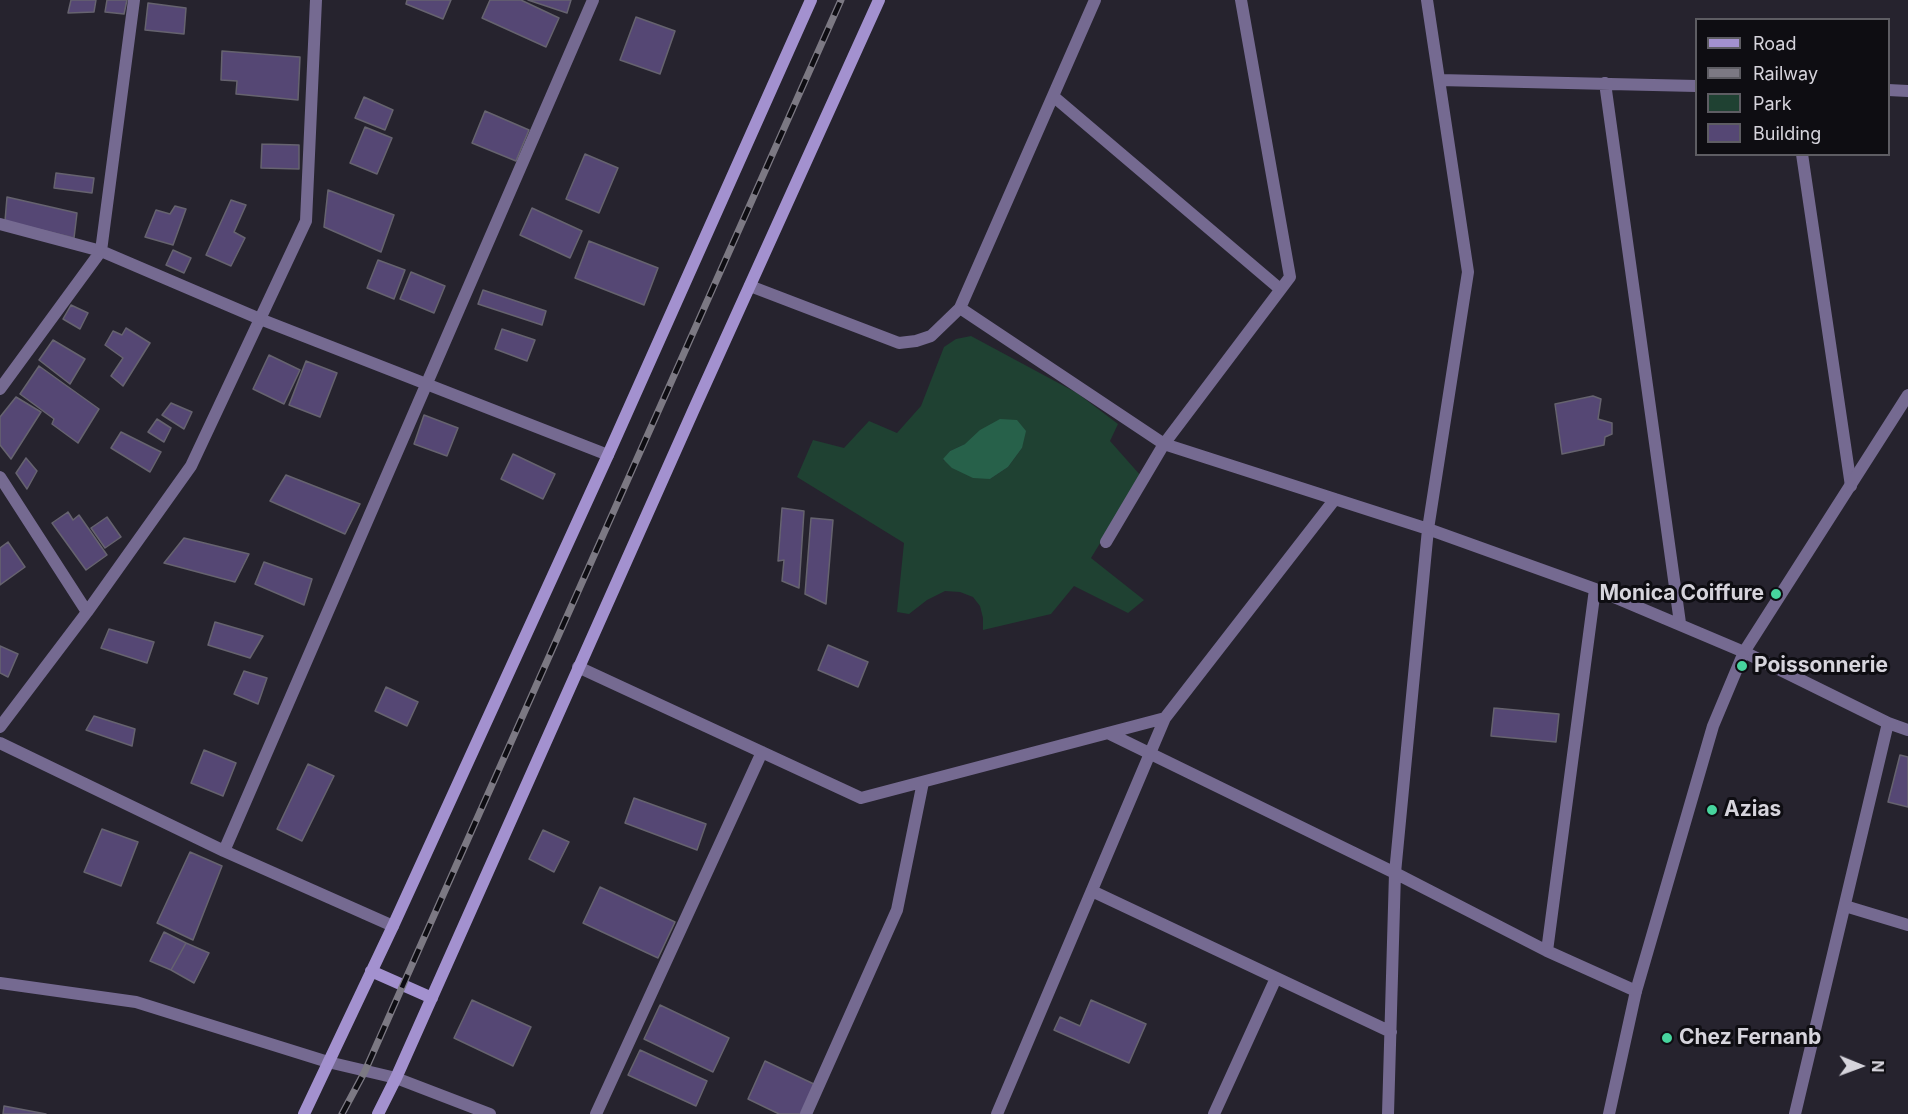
<!DOCTYPE html>
<html>
<head>
<meta charset="utf-8">
<style>
  body { margin:0 }
  #map { position:relative; width:1908px; height:1114px; overflow:hidden; background:#26232e; font-family:Inter,sans-serif }
  canvas { display:block }
  .legend { position:absolute; left:1695px; top:18px; width:195px; height:138px; box-sizing:border-box; background:#0e0d12; border:2px solid #5e5d63; margin:0; padding:8px 10px; list-style:none; font-size:18px; color:#d6d4dc }
  .legend li { display:flex; align-items:center; gap:12px; height:30px }
  .legend b { width:30px; border:2px solid #5e5d63 }
  .north { position:absolute; left:1830px; top:1036px; width:60px; height:60px; -webkit-text-stroke:4px #0e0d12; paint-order:stroke; rotate:91deg; font-size:16px; font-weight:700; line-height:24px; text-align:center; color:#d6d4dc }
  .north::after { content:''; display:block; margin:auto; width:21px; height:27px; background:#d6d4dc; clip-path:polygon(50% 0,100% 100%,50% 72%,0 100%) }
</style>
</head>
<body>
<div id="map">
<canvas width="1908" height="1114"></canvas>
<ul class="legend">
<li><b style="height:8px;background:#a391cf"></b>Road</li>
<li><b style="height:8px;background:#7c7983"></b>Railway</li>
<li><b style="height:16px;background:#1f4132"></b>Park</li>
<li><b style="height:16px;background:#554774"></b>Building</li>
</ul>
<div class="north">N</div>
</div>
<script>
const g = document.querySelector('canvas').getContext('2d');
g.lineJoin = 'round';
function paint(path, color) { g.fillStyle = color; g.fill(path, 'evenodd'); }
const shape = rows => new Path2D(rows.map(r => 'M' + r).join(''));
function strokePath(path, color, width, dash) { g.strokeStyle = color; g.lineWidth = width; g.lineCap = dash ? 'butt' : 'round'; g.setLineDash(dash || []); g.stroke(path); }
function drawText(font, color, halo, rows, align = 'center') {
  g.font = font + ' Inter,sans-serif'; g.lineWidth = 6; g.setLineDash([]); g.textBaseline = 'middle'; g.strokeStyle = halo; g.fillStyle = color; for (const [text, x, y, turn = 0] of rows) {
    g.save(); g.translate(x, y); g.rotate((+turn || 0) * Math.PI / 180); g.textAlign = isNaN(turn) ? turn : align; if (halo) g.strokeText(text, 0, 0); g.fillText(text, 0, 0); g.restore();
  }
}
const green = shape([
  [971,336,1077,393,1118,424,1110,441,1141,476,1091,558,1144,600,1128,613,1074,586,1051,614,983,630,983,618,980,606,973,597,960,592,945,591,927,600,909,614,897,612,904,543,797,477,813,440,844,448,869,421,897,433,921,406,944,347,956,339],
  [965,444,1022,448,1008,467,990,479,943,460,950,451]
]);
const water = shape([
  [1000,419,1017,420,1026,431,1022,448,1008,467,990,479,973,478,952,468,943,459,950,451,965,444,980,430]
]);
const building = shape([
  [71,0,96,0,94,12,68,13,71,0],
  [107,0,127,0,124,14,105,12,107,0],
  [407,0,451,0,443,19,406,4,407,0],
  [490,0,521,0,559,18,546,47,482,18,490,0],
  [528,0,571,0,567,13,528,0],
  [148,3,186,8,184,34,145,30,148,3],
  [636,17,675,31,660,74,620,60,636,17],
  [222,51,300,57,298,100,236,94,237,81,221,80,222,51],
  [364,97,393,110,385,130,355,118,364,97],
  [485,111,529,130,516,161,472,143,485,111],
  [365,127,392,138,377,174,350,163,365,127],
  [262,144,299,145,299,169,261,168,262,144],
  [585,154,618,168,599,213,566,199,585,154],
  [56,173,94,178,92,193,54,188,56,173],
  [328,190,394,215,381,252,324,227,328,190],
  [7,197,77,213,74,238,5,221,7,197],
  [231,200,246,205,234,232,245,238,231,266,206,255,231,200],
  [175,206,186,209,173,245,145,237,156,210,170,214,175,206],
  [532,208,582,231,570,258,520,235,532,208],
  [589,241,658,268,644,305,575,278,589,241],
  [173,250,191,258,184,273,166,265,173,250],
  [378,260,405,270,394,299,367,288,378,260],
  [411,272,445,286,434,313,400,299,411,272],
  [483,290,546,311,542,325,478,304,483,290],
  [71,305,88,313,80,329,63,319,71,305],
  [126,328,150,343,123,386,111,376,123,358,105,345,113,331,122,335,126,328],
  [502,329,535,340,527,361,495,349,502,329],
  [53,340,85,359,70,384,39,360,53,340],
  [269,355,300,370,284,404,253,389,269,355],
  [306,361,337,373,320,417,289,405,306,361],
  [39,366,99,409,78,443,52,424,54,419,20,394,39,366],
  [1593,396,1601,399,1598,419,1612,423,1612,434,1605,437,1604,445,1562,454,1555,404,1593,396],
  [16,397,41,412,11,459,0,445,0,417,16,397],
  [171,403,192,412,184,429,162,415,171,403],
  [424,415,458,428,447,456,414,444,424,415],
  [157,419,171,428,164,442,148,432,157,419],
  [121,432,161,452,150,472,111,448,121,432],
  [513,454,555,474,543,499,501,479,513,454],
  [26,458,37,471,27,489,16,473,26,458],
  [286,475,360,504,345,534,270,501,286,475],
  [782,508,804,511,799,588,782,581,784,560,778,561,782,508],
  [68,512,73,520,79,515,107,555,86,570,52,523,68,512],
  [107,517,121,537,105,548,91,528,107,517],
  [811,518,833,520,826,604,805,594,811,518],
  [184,538,249,554,235,582,164,563,184,538],
  [8,542,25,567,0,585,0,548,8,542],
  [264,562,312,579,304,605,255,584,264,562],
  [215,622,263,636,250,658,208,645,215,622],
  [109,629,154,642,147,663,101,648,109,629],
  [828,645,868,662,858,687,818,670,828,645],
  [0,646,18,654,8,677,0,673,0,646],
  [244,671,267,678,258,704,234,694,244,671],
  [386,687,418,702,407,726,375,711,386,687],
  [1494,708,1559,714,1556,742,1491,736,1494,708],
  [94,716,135,729,132,746,86,730,94,716],
  [204,750,236,763,223,796,191,783,204,750],
  [1900,755,1908,757,1908,807,1888,802,1900,755],
  [308,764,334,776,302,841,277,829,308,764],
  [634,798,706,824,697,850,625,823,634,798],
  [102,829,138,842,121,886,84,872,102,829],
  [543,830,569,842,554,872,529,859,543,830],
  [190,852,222,866,193,940,157,923,190,852],
  [600,887,675,922,658,958,583,923,600,887],
  [164,932,186,943,171,970,150,961,164,932],
  [186,943,209,953,194,983,171,970,186,943],
  [472,1000,531,1027,513,1066,454,1038,472,1000],
  [1091,1000,1146,1024,1129,1063,1054,1030,1060,1017,1080,1026,1091,1000],
  [660,1005,729,1038,713,1072,644,1039,660,1005],
  [640,1050,707,1081,696,1106,628,1075,640,1050],
  [765,1061,816,1085,802,1114,779,1114,748,1099,765,1061],
  [4,1106,46,1114,3,1114,4,1106]
]);
const minor = shape([
  [1439,80,1696,86],
  [1605,83,1680,623],
  [1888,90,1908,91],
  [1053,96,1280,289],
  [1802,154,1851,486],
  [0,224,101,251,260,319,608,455],
  [750,286,899,343,916,341,931,336,960,308,1095,0],
  [960,308,1164,444,1428,529,1595,589,1744,652,1888,723,1908,730],
  [0,389,101,251,134,0],
  [0,477,87,612],
  [1106,542,1164,444,1290,277,1241,0],
  [578,667,861,798,1165,718],
  [0,727,87,612,191,466,306,221,316,0],
  [1108,733,1395,873,1547,951,1636,991],
  [0,743,224,851,393,926],
  [224,851,593,0],
  [1092,891,1391,1032],
  [1845,906,1908,925],
  [1547,951,1595,589],
  [596,1114,762,752],
  [806,1114,897,910,923,782],
  [997,1114,1165,718,1335,499],
  [1214,1114,1276,978],
  [1388,1114,1395,873,1428,529,1468,272,1427,0],
  [1795,1114,1888,723]
]);
const tertiary = shape([
  [0,983,136,1002,328,1062,396,1078,490,1114],
  [1609,1114,1636,991,1713,726,1744,652,1908,395]
]);
const secondary = shape([
  [371,971,432,998],
  [304,1114,393,926,608,455,811,0],
  [378,1114,396,1078,694,409,879,0]
]);
const rail = shape([
  [342,1114,365,1071,403,985,841,0]
]);
const markers = [
  [1776,594,6,"#47d49e"],
  [1742,666,6,"#47d49e"],
  [1712,810,6,"#47d49e"],
  [1667,1038,6,"#47d49e"]
];
const poiNames = [
  ["Monica Coiffure",1764,594,"right"],
  ["Poissonnerie",1754,666],
  ["Azias",1724,810],
  ["Chez Fernanb",1679,1038]
];
paint(green, '#1f4132');
paint(water, '#27614a');
paint(building, '#554774');
strokePath(building, '#66636f', 1.5);
strokePath(minor, '#756a91', 12);
strokePath(tertiary, '#756a91', 12);
strokePath(secondary, '#a391cf', 12);
strokePath(rail, '#7c7983', 7);
strokePath(rail, '#0e0d12', 4.5, [14]);
for (const [x, y, r, color] of markers) { const dot = new Path2D(); dot.arc(x, y, r, 0, 2 * Math.PI); g.fillStyle = color; g.fill(dot); strokePath(dot, '#0e0d12', 2); }
drawText('bold 21px', '#d6d4dc', '#0e0d12', poiNames, 'left');
</script>
</body>
</html>
